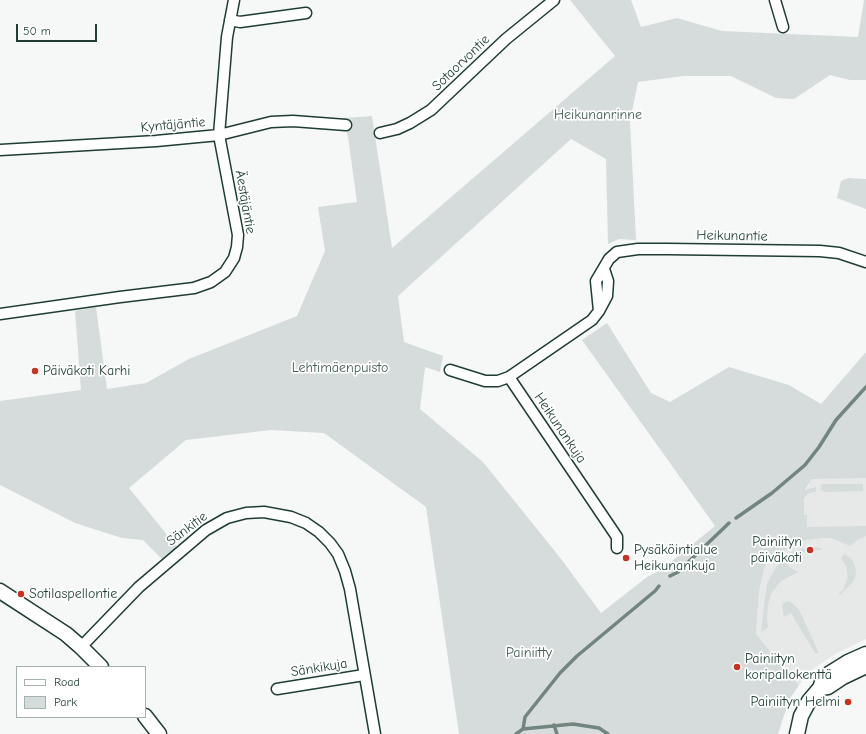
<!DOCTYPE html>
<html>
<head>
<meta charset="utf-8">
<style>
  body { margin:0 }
  #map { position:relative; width:866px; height:734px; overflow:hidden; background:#f6f7f7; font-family:"Comic Neue",sans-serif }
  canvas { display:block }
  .legend { position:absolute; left:16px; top:666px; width:130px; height:52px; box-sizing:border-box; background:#fff; border:1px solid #a5b1ae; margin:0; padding:5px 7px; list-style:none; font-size:12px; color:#1f3d34 }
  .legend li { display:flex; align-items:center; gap:8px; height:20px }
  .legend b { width:20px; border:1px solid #a5b1ae }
  .scale { position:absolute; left:16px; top:24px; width:81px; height:18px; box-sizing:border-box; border:2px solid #1f3d34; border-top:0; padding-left:5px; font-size:12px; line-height:14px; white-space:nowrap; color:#1f3d34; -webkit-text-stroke:3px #fff; paint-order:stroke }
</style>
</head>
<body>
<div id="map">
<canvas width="866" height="734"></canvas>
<ul class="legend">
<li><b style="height:5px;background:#fff"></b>Road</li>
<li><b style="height:11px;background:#d6dcdb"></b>Park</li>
</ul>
<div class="scale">50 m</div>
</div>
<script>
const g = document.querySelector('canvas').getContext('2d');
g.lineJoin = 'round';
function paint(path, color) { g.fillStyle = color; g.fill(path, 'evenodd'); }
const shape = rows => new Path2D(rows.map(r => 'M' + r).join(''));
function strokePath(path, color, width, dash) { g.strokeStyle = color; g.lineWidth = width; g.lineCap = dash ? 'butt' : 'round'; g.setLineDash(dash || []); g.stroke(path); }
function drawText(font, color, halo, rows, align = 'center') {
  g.font = font + ' "Comic Neue",sans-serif'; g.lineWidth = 3.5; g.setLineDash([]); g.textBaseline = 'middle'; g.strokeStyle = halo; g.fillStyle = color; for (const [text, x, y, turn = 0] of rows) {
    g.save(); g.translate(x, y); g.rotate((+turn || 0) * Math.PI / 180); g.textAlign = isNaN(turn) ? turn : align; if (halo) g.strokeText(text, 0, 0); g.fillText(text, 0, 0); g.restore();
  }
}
const built = shape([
  [866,410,866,639,835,654,809,672,799,685,756,634,759,592,766,561,820,465]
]);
const green = shape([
  [570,0,631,0,641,27,677,18,722,31,858,37,864,0,866,0,866,80,850,80,830,75,794,99,776,98,731,76,683,76,638,82,630,121,636,240,619,239,608,244,606,159,571,139,398,296,404,342,443,356,440,372,425,367,420,409,483,462,558,555,601,613,647,577,661,570,715,526,582,340,607,323,651,393,670,402,729,367,789,385,821,404,866,352,866,478,812,479,805,490,816,487,816,492,809,493,804,498,804,515,807,515,807,527,866,526,866,536,857,540,850,546,832,538,822,538,805,540,789,547,773,560,766,561,759,592,756,634,799,685,791,697,783,718,778,734,459,734,426,507,324,433,271,430,186,440,129,488,177,547,163,560,143,540,122,538,75,523,0,485,0,401,81,390,75,311,96,307,107,389,146,383,189,359,297,316,325,251,318,207,357,202,348,137,343,118,372,116,392,248,615,56],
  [848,178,866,179,866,209,837,198,841,181],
  [822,484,863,484,863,491,824,492,820,489],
  [811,547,821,548,821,550,807,551,798,553,791,559,788,566,798,572,781,581,776,587,771,594,768,604,767,619,768,627,761,632,765,598,767,584,772,574,777,566,793,551],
  [844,554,851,558,855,566,856,571,855,578,851,584,840,595,839,593,843,590,848,577,846,566,841,558],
  [789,601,794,605,799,610,819,653,815,653,791,613,784,617,782,607,783,603]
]);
const stream = shape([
  [736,518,772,493,805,465,819,447,836,420,866,387],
  [670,576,678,572,729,523],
  [554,725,557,734],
  [523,729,525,717,560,673,577,656,655,591,659,586],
  [516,734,523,729,573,724,599,728,608,734]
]);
const street = shape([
  [775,0,783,27],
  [230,20,240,22,306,13],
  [380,133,397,129,410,123,431,110,506,39,554,0],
  [0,150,156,141,219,135,271,122,293,121,346,125],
  [599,311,596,281,609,259,617,252,638,249,667,249,820,251,839,253,866,262],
  [0,314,120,297,194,288,211,282,225,272,234,258,237,247,238,235,219,135,227,37,234,0],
  [450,370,485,381,498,381,509,377,617,537,617,548],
  [509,377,592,320,599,311,607,296,608,281,604,269],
  [81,647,139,587,206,530,227,518,246,513,264,512,291,517,306,523,319,532,330,543,338,554,345,571,350,589,375,734],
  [277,689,364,675]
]);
const secondary = shape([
  [0,591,66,634,81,647,101,667],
  [820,688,828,687,843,677,866,666],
  [145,716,159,734],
  [797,734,801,716,809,701,820,688,824,677,848,662,866,654]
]);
const markers = [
  [35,371,4,"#c8321e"],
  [810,550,4,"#c8321e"],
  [626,558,4,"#c8321e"],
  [21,594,4,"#c8321e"],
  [737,667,4,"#c8321e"],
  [848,702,4,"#c8321e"]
];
const streetNames = [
  ["Sotaorvontie",461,63,-44],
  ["Kyntäjäntie",173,125,-5],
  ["Äestäjäntie",245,202,80],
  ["Heikunantie",732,236,1],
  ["Heikunankuja",560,428,56],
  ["Sänkitie",187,529,-37],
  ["Sänkikuja",319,668,-9]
];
const parkNames = [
  ["Heikunanrinne",598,115],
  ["Lehtimäenpuisto",340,368],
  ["Painiitty",529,653]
];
const poiNames = [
  ["Päiväkoti Karhi",43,371],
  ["Painiityn",802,542,"right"],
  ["päiväkoti",802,558,"right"],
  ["Pysäköintialue",634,550],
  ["Heikunankuja",634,566],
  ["Sotilaspellontie",29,594],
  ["Painiityn",745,659],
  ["koripallokenttä",745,675],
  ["Painiityn Helmi",840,702,"right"]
];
paint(built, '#e6e9e8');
paint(green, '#d6dcdb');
strokePath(stream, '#72857f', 3.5);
strokePath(street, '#1f3d34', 13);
strokePath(secondary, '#1f3d34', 17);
strokePath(street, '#fff', 10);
strokePath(secondary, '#fff', 14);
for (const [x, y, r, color] of markers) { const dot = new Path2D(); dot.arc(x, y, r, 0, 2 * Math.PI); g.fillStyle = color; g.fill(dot); strokePath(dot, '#fff', 1.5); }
drawText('14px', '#1f3d34', '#fff', streetNames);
drawText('14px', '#445d55', '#fff', parkNames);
drawText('14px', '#1f3d34', '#fff', poiNames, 'left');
</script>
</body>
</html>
